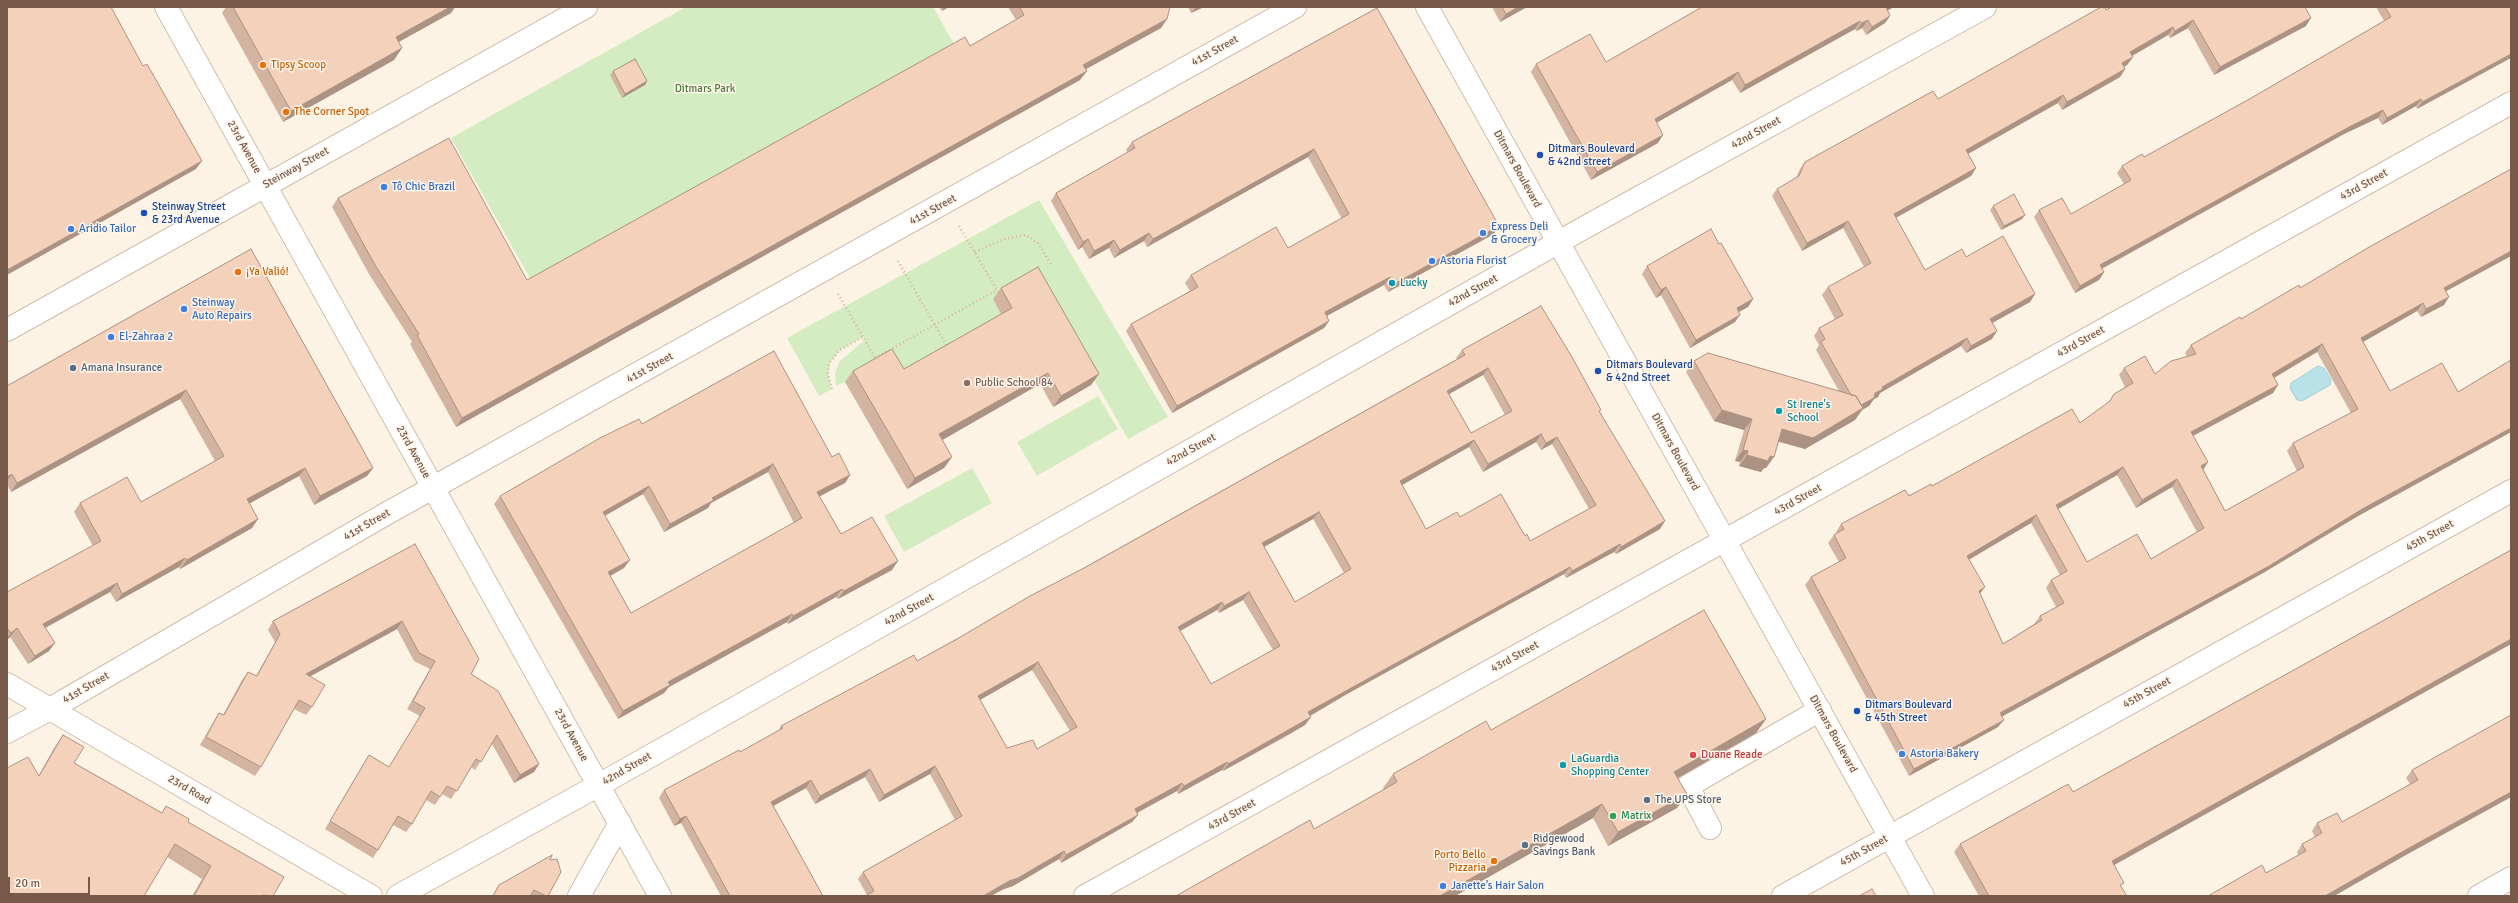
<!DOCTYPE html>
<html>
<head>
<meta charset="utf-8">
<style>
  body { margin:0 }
  #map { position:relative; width:2518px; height:903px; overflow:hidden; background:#fdf3e4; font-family:Signika,sans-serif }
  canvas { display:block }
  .frame { position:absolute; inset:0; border:8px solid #775949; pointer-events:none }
  .scale { position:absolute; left:8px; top:877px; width:82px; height:18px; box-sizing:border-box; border:2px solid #775949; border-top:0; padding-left:5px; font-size:12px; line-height:14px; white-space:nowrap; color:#775949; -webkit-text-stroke:3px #fff7ec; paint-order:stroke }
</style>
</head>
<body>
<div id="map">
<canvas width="2518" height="903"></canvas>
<div class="frame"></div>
<div class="scale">20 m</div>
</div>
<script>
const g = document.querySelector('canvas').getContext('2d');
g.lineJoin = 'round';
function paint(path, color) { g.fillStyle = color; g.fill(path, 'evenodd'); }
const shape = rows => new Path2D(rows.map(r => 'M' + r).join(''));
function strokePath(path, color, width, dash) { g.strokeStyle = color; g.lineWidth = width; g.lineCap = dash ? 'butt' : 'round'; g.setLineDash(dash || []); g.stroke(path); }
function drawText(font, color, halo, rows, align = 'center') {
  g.font = font + ' Signika,sans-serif'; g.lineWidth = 3; g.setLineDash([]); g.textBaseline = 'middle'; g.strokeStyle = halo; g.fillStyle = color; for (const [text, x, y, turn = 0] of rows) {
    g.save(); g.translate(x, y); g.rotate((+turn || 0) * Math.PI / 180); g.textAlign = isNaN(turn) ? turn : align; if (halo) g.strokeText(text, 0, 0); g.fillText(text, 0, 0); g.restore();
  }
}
const green = shape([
  [686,7,933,7,954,44,531,280,451,138],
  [1039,200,1168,417,1128,439,1035,276,993,299,1006,321,929,365,845,382,836,386,835,374,839,362,865,340,863,337,840,350,830,363,828,374,832,389,819,396,787,338],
  [1098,396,1118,429,1037,476,1017,442],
  [972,468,992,503,904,552,884,516]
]);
const water = shape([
  [2318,366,2324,368,2331,380,2330,385,2302,401,2297,400,2290,388,2291,383,2318,366]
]);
const path = shape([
  [959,226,1000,295],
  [975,252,1004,239,1026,235,1038,243,1052,266],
  [898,261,948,348],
  [838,294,875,358],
  [875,358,997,290],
  [832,389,828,374,829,363,840,350,863,337]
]);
const minor = shape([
  [166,7,660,896],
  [1427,7,1923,896],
  [7,330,586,7],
  [7,684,371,896],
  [7,732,50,709,384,515,1295,7],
  [1710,828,1688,786,1820,710],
  [398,896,599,785,1589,225,1985,7],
  [579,896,620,823],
  [1085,896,2511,103],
  [1783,896,2511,491],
  [2479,896,2511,878]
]);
const wall = shape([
  [226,7,455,7,451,13,398,42,402,48,394,60,283,122,222,13],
  [939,7,949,7,942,11],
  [1008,7,1170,7,1167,19,1161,28,1086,69,1087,71,1080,80,456,427,410,344,412,342,369,274,332,207,338,198,527,280,970,46,1016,20],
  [1188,7,1204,7,1191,13],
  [1492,7,1527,7,1500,22],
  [2376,7,2511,7,2417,109,2416,106,2382,125,2378,118,2344,134,2102,269,2104,272,2099,280,2075,293,2034,217,2039,210,2071,214,2124,184,2117,173,2122,166,2144,157,2246,101,2384,21],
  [1377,8,1494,234,1388,292,1384,285,1327,316,1329,321,1324,328,1172,413,1126,331,1131,324,1190,291,1185,283,1191,275,1288,248,1342,219,1308,157,1147,247,1144,241,1114,258,1109,248,1089,259,1082,247,1078,250,1051,201,1056,193,1128,153,1126,150,1132,142],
  [2106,10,2306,26,2214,75,2188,28,2170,38,2168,35,2132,56,2133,57,2127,65,2124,67,2125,69,2120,77,2062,110,2058,103,1968,153,1976,168,1971,176,1896,218,1925,270,1966,257,2035,294,2030,302,1992,323,1992,339,1966,353,1961,346,1880,393,1878,397,1874,399,1869,406,1862,410,1855,420,1805,449,1779,442,1766,468,1764,468,1761,472,1739,466,1740,462,1735,461,1744,430,1714,421,1686,372,1694,361,1839,391,1816,350,1819,345,1814,336,1819,328,1835,319,1822,295,1828,287,1864,267,1843,228,1802,251,1772,196,1777,189,1796,178,1800,169,1805,162,1938,99],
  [1888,11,1890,16,1885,23,1866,35,1862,28,1856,31,1855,29,1740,93,1732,80,1684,107,1656,123,1658,143,1591,180,1531,72,1536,64,1606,62],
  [613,71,647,81,645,85,622,98,610,75],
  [1993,206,2022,219,2001,230,1990,210],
  [1719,244,1753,299,1748,307,1739,312,1735,322,1690,348,1661,295,1656,298,1642,274,1647,266],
  [251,249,373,468,367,476,314,505,299,476,249,504,258,519,252,528,180,569,179,567,116,602,110,592,45,628,49,651,28,664,10,637,7,640,7,592,93,546,74,512,80,503,141,502,215,461,180,399,11,492,7,484,7,386],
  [2511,256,2446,291,2444,305,2421,317,2417,311,2363,342,2390,391,2458,392,2511,360,2511,432,2358,516,2263,573,2002,716,1998,727,1909,776,1805,585,1811,577,1839,562,1828,543,1834,535,1837,533,1836,532,1841,524,2080,423,2108,403,2114,394,2125,387,2119,375,2124,368,2155,374,2187,356,2185,353,2191,345,2241,319,2300,288],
  [2317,352,2351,413,2293,443,2287,451,2297,471,2225,511,2203,469,2208,462,2193,436,2273,393,2278,385,2274,378],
  [2117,475,2136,508,2172,487,2197,532,2151,559,2087,562,2058,509],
  [2031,523,2060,575,2051,580,2046,588,2056,607,2040,616,2034,624,2003,644,1980,594,1969,560],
  [1001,288,1099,374,1091,385,1053,407,1040,384,942,440,952,457,944,468,907,489,845,382,853,371,904,369,1001,314,993,299],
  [1462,350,1600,412,1660,529,1616,554,1614,552,1566,578,1564,574,1347,694,1310,716,1311,717,1305,725,1285,737,1223,771,1222,770,1178,794,1177,791,1137,813,1138,815,1132,822,1061,863,1059,859,1013,886,1004,889,867,895,858,879,863,872,955,820,930,774,879,802,865,777,815,804,806,788,773,806,823,896,721,896,681,823,674,826,659,798,664,790,740,752,778,731,781,726,917,661,1457,359,1456,358],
  [1483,375,1505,415,1471,433,1449,394],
  [1536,442,1541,450,1552,444,1589,509,1530,541,1525,536,1460,517,1426,529,1402,485,1469,447,1483,472],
  [1313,519,1344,573,1295,602,1264,547],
  [1243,600,1273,650,1211,684,1180,631,1217,610,1219,613],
  [1032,670,1070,731,1037,749,1007,748,980,700],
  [642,424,832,457,850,475,845,483,819,496,841,534,892,570,838,599,836,597,788,624,787,622,669,687,664,693,618,719,494,504,500,496],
  [768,472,794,523,631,613,610,576,624,568,605,516,643,494,664,532,708,508,711,503],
  [415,544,471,674,539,764,534,772,514,783,492,744,475,770,471,767,451,799,442,794,435,805,426,800,412,824,406,832,393,825,378,850,373,858,325,829,364,763,369,755,389,767,420,716,407,709,430,669,414,661,397,629,310,676,312,707,306,715,294,709,261,767,255,776,200,745,214,721,219,713,223,715,242,680,248,672,256,676,275,642,268,630,273,621],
  [2511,550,2511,644,2114,865,2121,887,2127,896,1979,896,1954,852,1960,844,2073,792],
  [2511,715,2511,797,2404,856,2334,896,2208,896,2266,873,2298,855,2297,852,2302,844,2315,837,2312,831,2317,823,2342,822,2410,784,2406,778,2412,770],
  [1766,719,1756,733,1677,778,1677,808,1608,846,1593,818,1455,896,1176,896,1314,829,1384,790,1383,788,1393,774,1491,730],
  [63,735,74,763,162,813,166,806,188,822,273,896,192,896,202,879,167,857,144,896,39,775,54,748],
  [550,860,548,896,492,896,499,885]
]);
const shadedWall = shape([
  [450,7,455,7,451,13,388,48,396,37],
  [944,7,949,7,942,11],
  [1196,7,1204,7,1191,13],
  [1518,7,1527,7,1500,22,1506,14],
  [1886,7,1894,7,1880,15],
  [1890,16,1885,23,1866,35,1872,27],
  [2311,18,2306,26,2214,75,2220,67],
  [1167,19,1161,28,1077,74,1083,65],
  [1868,20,1862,28,1856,31,1862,23],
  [2193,20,2188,28,2170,38,2175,31],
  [1860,21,1855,29,1740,93,1745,85],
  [2173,27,2168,35,2125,60,2130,52],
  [402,48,394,60,283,122,291,111],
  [2511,54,2511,58,2417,109,2422,102],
  [2133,57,2127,65,2116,71,2122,63],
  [2125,69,2120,77,2062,110,2067,102],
  [1087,71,1080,80,456,427,462,418],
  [1738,72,1732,80,1649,127,1655,119],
  [647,81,645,85,622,98,625,94],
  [2063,95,2058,103,1961,158,1966,150],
  [2421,99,2416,106,2382,125,2387,118],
  [2383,110,2378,118,2344,134,2095,272,2100,265,2349,127],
  [1663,135,1658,143,1591,180,1597,172],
  [1314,149,1308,157,1147,247,1153,239],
  [202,161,196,169,7,275,7,270],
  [1976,168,1971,176,1888,222,1894,214],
  [2025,215,2022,219,2001,230,2004,226],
  [1848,221,1843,228,1802,251,1807,243],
  [1499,226,1494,234,1388,292,1394,284],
  [1149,233,1144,241,1114,258,1120,250],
  [1088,239,1082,247,1078,250,1083,242],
  [1114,240,1109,248,1089,259,1094,251],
  [2511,251,2511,256,2439,295,2444,288],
  [2104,272,2099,280,2075,293,2080,286],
  [1390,277,1384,285,1319,320,1325,312],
  [1666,287,1661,295,1656,298,1661,290],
  [2035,294,2030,302,1985,327,1990,319],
  [2449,297,2444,305,2421,317,2426,309],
  [1753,299,1748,307,1731,316,1737,308],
  [2423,303,2417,311,2356,346,2361,338],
  [1740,315,1735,322,1690,348,1696,340],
  [1329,321,1324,328,1172,413,1177,406],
  [1997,331,1992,339,1966,353,1971,346],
  [1967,338,1961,346,1880,393,1878,397,1874,399,1869,406,1862,410,1855,420,1805,449,1774,440,1782,429,1858,407,1882,387],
  [2322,344,2317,352,2267,382,2272,374],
  [1488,368,1483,375,1442,398,1447,391],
  [1048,373,1040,384,932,446,939,434],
  [1099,374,1091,385,1053,407,1061,396],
  [2278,385,2273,393,2185,440,2191,432],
  [186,390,180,399,11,492,17,483],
  [1722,410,1752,419,1744,430,1714,421],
  [2511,428,2511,432,2358,516,2263,573,1994,721,2000,713,2364,508],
  [1541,434,1536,442,1483,472,1488,464],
  [1557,437,1552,444,1541,450,1546,443],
  [1474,440,1469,447,1395,489,1400,481],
  [1743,450,1748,451,1740,462,1735,461],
  [1747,455,1770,456,1774,457,1766,468,1764,468,1761,472,1739,466],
  [952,457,944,468,907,489,915,478],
  [2208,462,2203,470,2201,466],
  [773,464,768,472,711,503,708,508,664,532,670,524,712,498],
  [2123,467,2117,475,2051,513,2056,505],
  [305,468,299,476,241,508,247,499],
  [373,468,367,476,314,505,320,496],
  [12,474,7,481,7,477],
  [850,475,845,483,811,501,817,492],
  [2177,479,2172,487,2136,508,2142,500],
  [649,486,643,494,597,520,603,512],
  [1319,512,1313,519,1257,551,1262,543],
  [2036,515,2031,523,1961,564,1967,556],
  [258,519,252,528,180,569,187,560],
  [1665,521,1660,529,1616,554,1621,547],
  [1620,544,1614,552,1566,578,1572,571],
  [185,558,179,567,116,602,122,594],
  [630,560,624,568,603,580,608,572],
  [898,561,892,570,838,599,844,591],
  [1570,567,1564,574,1347,694,1303,720,1308,712,1353,687],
  [117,583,110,592,36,633,43,624],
  [1985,587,1979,595,1979,591],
  [842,589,836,597,788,624,793,616],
  [1249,592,1243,600,1219,613,1224,606],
  [1222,602,1217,610,1173,635,1178,627],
  [792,614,787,622,669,687,664,693,618,719,623,711,668,682],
  [402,621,397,629,300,682,306,674],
  [17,628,10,637,7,640,7,638,11,633],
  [2511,639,2511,644,2107,869,2112,861],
  [55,643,49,651,28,664,35,656],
  [1038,662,1032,670,973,704,978,696],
  [1311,717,1305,725,1223,771,1228,764],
  [1766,719,1756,733,1664,786,1674,772],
  [2004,720,1998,727,1909,776,1914,769],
  [1227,762,1222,770,1178,794,1184,786],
  [539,764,534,772,514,783,520,775],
  [935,766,930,774,879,802,884,795],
  [870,769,865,777,815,804,820,796],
  [811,780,806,788,766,810,771,802],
  [1182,783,1177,791,1129,817,1135,809],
  [2511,792,2511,797,2404,856,2334,896,2325,896,2409,848],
  [1687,794,1677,808,1608,846,1618,832],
  [1602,804,1593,818,1455,896,1440,896],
  [1138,815,1132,822,1061,863,1066,855],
  [686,816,681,823,674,826,680,819],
  [1064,851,1059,859,1013,886,1004,889,991,896,983,896]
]);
const building = shape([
  [7,7,111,7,143,66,147,64,202,161,7,270,7,7],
  [233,7,450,7,396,37,402,48,291,111,233,7],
  [1020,7,1170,7,1167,19,1083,65,1087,71,462,418,417,335,419,334,375,265,338,198,449,138,527,280,965,37,970,46,1024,15,1020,7],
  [1502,7,1518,7,1506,14,1502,7],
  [1702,7,1886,7,1890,16,1872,27,1868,20,1862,23,1860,21,1745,85,1738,72,1655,119,1663,135,1597,172,1536,64,1590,34,1606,62,1702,7],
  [2101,7,2105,7,2106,10,2111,7,2305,7,2311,18,2220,67,2193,20,2175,31,2173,27,2130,52,2133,57,2122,63,2125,69,2067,102,2063,95,1966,150,1976,168,1894,214,1925,270,1962,249,1966,257,2003,236,2035,294,1990,319,1997,331,1971,346,1967,338,1882,387,1883,389,1875,393,1874,398,1861,405,1856,396,1851,395,1821,342,1825,339,1819,328,1843,315,1828,287,1871,263,1848,221,1807,243,1777,189,1799,176,1805,162,1933,91,1938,99,2101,7],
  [2385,7,2511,7,2511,54,2422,102,2421,99,2387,118,2383,110,2349,127,2100,265,2104,272,2080,286,2039,210,2062,198,2071,214,2131,180,2122,166,2142,154,2144,157,2246,101,2391,17,2385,7],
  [1377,8,1499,226,1394,284,1390,277,1325,312,1329,321,1177,406,1131,324,1198,287,1191,275,1276,227,1288,248,1349,214,1314,149,1153,239,1149,233,1120,250,1114,240,1094,251,1088,239,1083,242,1056,193,1135,148,1132,142,1377,8],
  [635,59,647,81,625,94,613,71,635,59],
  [2511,169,2511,251,2444,288,2449,297,2426,309,2423,303,2361,338,2390,391,2442,363,2458,392,2511,360,2511,428,2364,508,2269,566,2000,713,2004,720,1914,769,1811,577,1846,558,1834,535,1844,529,1841,524,1905,490,1909,496,1931,484,1932,486,2072,409,2080,423,2110,401,2114,394,2133,383,2124,368,2145,356,2155,374,2171,361,2196,354,2191,345,2240,317,2241,319,2299,285,2300,288,2371,246,2511,169],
  [2322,344,2358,409,2293,443,2304,467,2225,511,2201,466,2208,462,2191,432,2278,385,2272,374,2322,344],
  [2123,467,2142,500,2177,479,2204,528,2151,559,2137,534,2087,562,2056,505,2123,467],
  [2036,515,2067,571,2051,580,2064,603,2040,616,2042,620,2003,644,1979,591,1985,587,1967,556,2036,515],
  [2014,194,2025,215,2004,226,1993,206,2014,194],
  [1711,229,1719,244,1721,243,1753,299,1737,308,1740,315,1696,340,1666,287,1661,290,1647,266,1711,229],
  [251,249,373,468,320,496,305,468,247,499,258,519,187,560,185,558,122,594,117,583,43,624,55,643,35,656,17,628,11,633,7,628,7,592,101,541,80,503,127,477,141,502,224,456,186,390,17,483,12,474,7,477,7,386,251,249],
  [1038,267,1099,374,1061,396,1048,373,939,434,952,457,915,478,853,371,892,349,904,369,1012,308,1001,288,1038,267],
  [1541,306,1572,357,1601,410,1599,411,1665,521,1621,547,1620,544,1572,571,1570,567,1353,687,1308,712,1311,717,1290,729,1228,764,1227,762,1184,786,1182,783,1135,809,1138,815,1066,855,1064,851,1018,878,1009,881,983,896,865,896,874,891,863,872,962,816,935,766,884,795,870,769,820,796,811,780,771,802,823,896,730,896,686,816,680,819,664,790,739,750,740,752,783,728,781,726,914,655,917,661,957,639,1030,596,1086,567,1465,355,1462,350,1541,306],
  [1488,368,1512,411,1471,433,1447,391,1488,368],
  [1541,434,1546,443,1557,437,1596,505,1530,541,1527,534,1525,536,1501,494,1460,517,1457,512,1426,529,1400,481,1474,440,1488,464,1541,434],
  [1319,512,1351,569,1295,602,1262,543,1319,512],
  [1249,592,1280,646,1211,684,1178,627,1222,602,1224,606,1249,592],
  [1038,662,1077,727,1037,749,1033,740,1007,748,978,696,1038,662],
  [774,351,832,457,839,453,850,475,817,492,841,534,872,517,898,561,844,591,842,589,793,616,792,614,668,682,670,685,623,711,500,496,600,438,639,419,642,424,774,351],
  [773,464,802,518,631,613,608,572,630,560,603,512,649,486,670,524,714,500,712,498,773,464],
  [1708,353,1856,396,1863,408,1813,438,1782,429,1774,457,1770,456,1768,461,1747,455,1748,451,1743,450,1752,419,1722,410,1694,361,1708,353],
  [415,544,479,659,471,674,498,691,539,764,520,775,497,735,481,762,476,759,457,791,447,786,440,797,431,791,412,824,398,816,378,850,330,821,369,755,389,767,425,708,413,701,435,661,419,653,402,621,306,674,325,685,312,707,299,700,261,767,206,737,219,713,224,715,248,672,257,676,280,634,273,621,415,544],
  [2511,550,2511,639,2112,861,2124,883,2120,885,2127,896,1989,896,1960,844,2068,784,2073,792,2511,550],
  [1704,610,1766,719,1674,772,1687,794,1618,832,1602,804,1440,896,1176,896,1310,820,1314,829,1397,782,1393,774,1486,721,1491,730,1704,610],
  [2511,715,2511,792,2409,848,2325,896,2208,896,2262,865,2266,873,2306,851,2302,844,2322,833,2317,823,2337,813,2342,822,2418,780,2412,770,2511,715],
  [63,735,84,747,74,763,162,813,166,806,189,819,188,822,284,877,273,896,263,895,261,896,194,896,211,866,175,844,144,896,7,896,7,768,28,757,39,776,63,735],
  [552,855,550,860,557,859,561,872,548,896,546,896,534,890,530,896,493,896,499,885,552,855],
  [1872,889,1876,896,1859,896,1872,889]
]);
const markers = [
  [263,65,4,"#e8710a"],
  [286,112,4,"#e8710a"],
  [1540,155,4,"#1a4fb4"],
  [384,187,4,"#3f7fe0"],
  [144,213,4,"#1a4fb4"],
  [71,229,4,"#3f7fe0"],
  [1483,233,4,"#3f7fe0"],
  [1432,261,4,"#3f7fe0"],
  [238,272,4,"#e8710a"],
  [1392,283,4,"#0f9aa8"],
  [184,309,4,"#3f7fe0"],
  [111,337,4,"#3f7fe0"],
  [73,368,4,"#5c6f8a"],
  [1598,371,4,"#1a4fb4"],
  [967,383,4,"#8d6e63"],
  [1779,411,4,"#0f9aa8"],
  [1857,711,4,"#1a4fb4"],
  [1902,754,4,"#3f7fe0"],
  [1693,755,4,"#e0444e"],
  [1563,765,4,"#0f9aa8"],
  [1647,800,4,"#5c6f8a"],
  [1613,816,4,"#2e9e5b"],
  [1525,845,4,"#5c6f8a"],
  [1494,861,4,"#e8710a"],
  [1443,886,4,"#3f7fe0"]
];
const streetNames = [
  ["41st Street",1215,51,-29],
  ["42nd Street",1756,133,-29],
  ["23rd Avenue",244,147,61],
  ["Steinway Street",296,168,-29],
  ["Ditmars Boulevard",1517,169,61],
  ["43rd Street",2364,185,-29],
  ["41st Street",933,210,-29],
  ["42nd Street",1473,291,-29],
  ["43rd Street",2081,342,-29],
  ["41st Street",650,368,-29],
  ["42nd Street",1191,450,-29],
  ["23rd Avenue",413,452,61],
  ["Ditmars Boulevard",1675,452,61],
  ["43rd Street",1798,500,-29],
  ["41st Street",367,525,-30],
  ["45th Street",2430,536,-29],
  ["42nd Street",909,610,-29],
  ["43rd Street",1515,657,-29],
  ["41st Street",86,688,-30],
  ["45th Street",2147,693,-29],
  ["Ditmars Boulevard",1833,734,61],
  ["23rd Avenue",571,735,61],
  ["42nd Street",627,769,-30],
  ["23rd Road",189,790,30],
  ["43rd Street",1232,815,-29],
  ["45th Street",1864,851,-29]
];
const foodNames = [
  ["Tipsy Scoop",271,65],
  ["The Corner Spot",294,112],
  ["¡Ya Valió!",246,272],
  ["Porto Bello",1486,855,"right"],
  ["Pizzaria",1486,868,"right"]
];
const parkNames = [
  ["Ditmars Park",705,89]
];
const transitNames = [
  ["Ditmars Boulevard",1548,149],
  ["& 42nd street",1548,162],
  ["Steinway Street",152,207],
  ["& 23rd Avenue",152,220],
  ["Ditmars Boulevard",1606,365],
  ["& 42nd Street",1606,378],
  ["Ditmars Boulevard",1865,705],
  ["& 45th Street",1865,718]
];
const shopNames = [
  ["Tô Chic Brazil",392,187],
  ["Express Deli",1491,227],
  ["& Grocery",1491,240],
  ["Aridio Tailor",79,229],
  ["Astoria Florist",1440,261],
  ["Steinway",192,303],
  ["Auto Repairs",192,316],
  ["El-Zahraa 2",119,337],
  ["Astoria Bakery",1910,754],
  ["Janette’s Hair Salon",1451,886]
];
const cultureNames = [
  ["Lucky",1400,283],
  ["St Irene's",1787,405],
  ["School",1787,418],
  ["LaGuardia",1571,759],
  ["Shopping Center",1571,772]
];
const serviceNames = [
  ["Amana Insurance",81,368],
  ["The UPS Store",1655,800],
  ["Ridgewood",1533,839],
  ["Savings Bank",1533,852]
];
const educationNames = [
  ["Public School 84",975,383]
];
const healthNames = [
  ["Duane Reade",1701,755]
];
const leisureNames = [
  ["Matrix",1621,816]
];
paint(green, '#d3ecc2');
paint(water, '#b8e1e8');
strokePath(water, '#9ed1da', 1);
strokePath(minor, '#d1bdad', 24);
strokePath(path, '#d9b49e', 2.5, [1, 3]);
strokePath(minor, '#fff', 22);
paint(wall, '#d2b4a1');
paint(shadedWall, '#ab9283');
paint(building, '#f4d1bb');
strokePath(building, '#ab9283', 1);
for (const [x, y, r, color] of markers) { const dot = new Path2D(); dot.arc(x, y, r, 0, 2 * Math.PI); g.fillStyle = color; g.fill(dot); strokePath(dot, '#fff7ec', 1.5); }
drawText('11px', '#775949', '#fff7ec', streetNames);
drawText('11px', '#c56008', '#fff7ec', foodNames, 'left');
drawText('11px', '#4f783d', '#fff7ec', parkNames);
drawText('11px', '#164399', '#fff7ec', transitNames, 'left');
drawText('11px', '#366cbe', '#fff7ec', shopNames, 'left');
drawText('11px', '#0d838f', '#fff7ec', cultureNames, 'left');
drawText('11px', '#4e5e75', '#fff7ec', serviceNames, 'left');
drawText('11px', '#785e54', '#fff7ec', educationNames, 'left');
drawText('11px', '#be3a42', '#fff7ec', healthNames, 'left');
drawText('11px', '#27864d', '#fff7ec', leisureNames, 'left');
</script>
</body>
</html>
